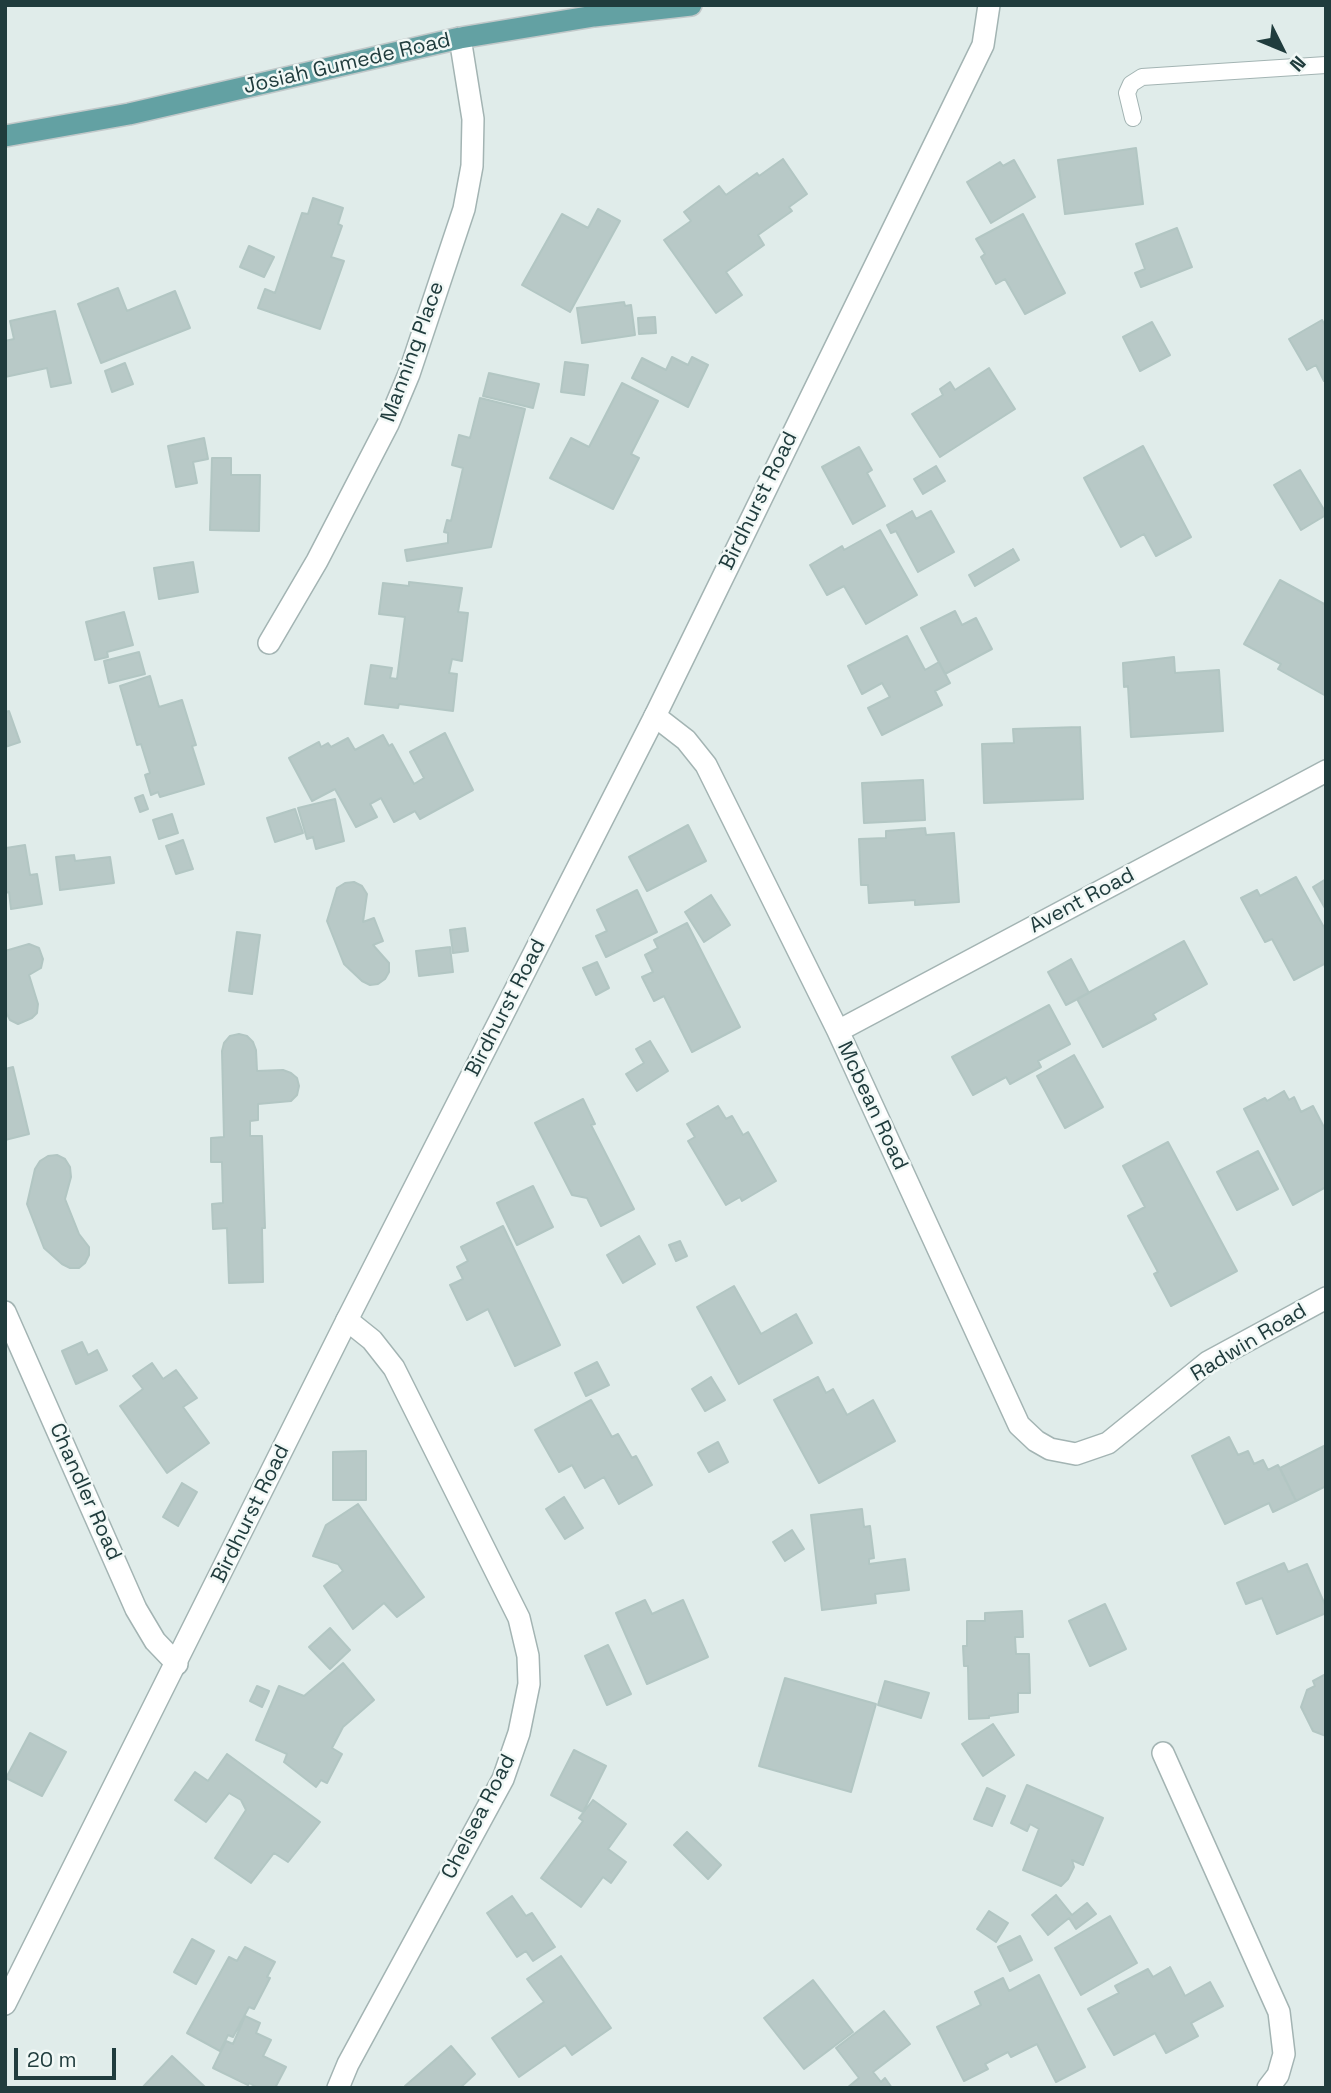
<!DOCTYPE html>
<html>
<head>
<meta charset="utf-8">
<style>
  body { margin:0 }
  #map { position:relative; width:1331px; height:2093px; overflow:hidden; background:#e0ecea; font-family:"Space Grotesk",sans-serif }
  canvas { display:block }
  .frame { position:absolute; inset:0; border:7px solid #203c3d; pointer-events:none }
  .north { position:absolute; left:1247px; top:14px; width:70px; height:70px; -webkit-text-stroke:5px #f1f8f6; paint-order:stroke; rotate:133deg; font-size:19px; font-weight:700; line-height:28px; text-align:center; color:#203c3d }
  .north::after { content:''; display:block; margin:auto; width:24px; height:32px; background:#203c3d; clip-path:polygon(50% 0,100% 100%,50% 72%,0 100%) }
  .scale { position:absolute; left:14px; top:2048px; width:102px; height:32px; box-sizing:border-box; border:4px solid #203c3d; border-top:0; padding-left:9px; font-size:21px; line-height:24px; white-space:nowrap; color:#203c3d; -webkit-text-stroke:5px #f1f8f6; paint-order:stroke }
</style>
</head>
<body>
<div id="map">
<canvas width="1331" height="2093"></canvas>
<div class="frame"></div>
<div class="north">N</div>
<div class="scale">20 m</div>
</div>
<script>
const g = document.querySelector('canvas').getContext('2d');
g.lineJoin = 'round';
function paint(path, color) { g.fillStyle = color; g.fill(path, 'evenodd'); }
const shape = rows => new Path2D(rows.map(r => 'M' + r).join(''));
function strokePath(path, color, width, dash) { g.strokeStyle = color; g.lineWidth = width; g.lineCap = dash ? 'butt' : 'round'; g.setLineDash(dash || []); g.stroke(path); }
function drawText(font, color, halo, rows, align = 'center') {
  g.font = font + ' "Space Grotesk",sans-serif'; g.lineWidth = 5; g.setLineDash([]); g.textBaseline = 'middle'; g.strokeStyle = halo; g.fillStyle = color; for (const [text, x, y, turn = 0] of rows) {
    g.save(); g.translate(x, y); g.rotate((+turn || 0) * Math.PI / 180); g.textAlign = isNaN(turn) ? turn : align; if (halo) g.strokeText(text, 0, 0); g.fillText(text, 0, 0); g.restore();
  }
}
const building = shape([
  [1136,148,1143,204,1065,214,1058,160,1136,148],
  [783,159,807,194,789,207,792,211,758,235,764,245,726,272,742,295,716,313,664,240,691,221,684,212,719,186,726,195,757,173,759,176,783,159],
  [1014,160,1035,197,991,223,967,182,1000,162,1003,166,1014,160],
  [313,198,343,208,338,224,342,226,331,257,344,261,320,329,258,308,265,289,275,293,302,213,308,214,313,198],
  [598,209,620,221,570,312,522,285,562,214,588,228,598,209],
  [1023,214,1065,293,1025,314,1005,279,996,284,981,257,985,254,976,239,1023,214],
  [1177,228,1192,267,1141,287,1135,273,1145,269,1136,244,1177,228],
  [249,246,274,257,264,277,240,267,249,246],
  [118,288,127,311,175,291,190,328,101,363,78,304,118,288],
  [624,302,625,306,631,305,635,335,582,343,577,308,624,302],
  [55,311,71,383,51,387,47,368,5,377,5,341,14,339,10,321,55,311],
  [655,317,656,333,639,334,638,318,655,317],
  [1322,320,1326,327,1324,381,1316,365,1307,370,1289,339,1322,320],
  [1152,322,1170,355,1140,371,1123,337,1152,322],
  [672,357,688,365,692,357,708,365,688,407,632,378,642,358,666,370,672,357],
  [565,362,588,365,584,395,561,392,565,362],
  [125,363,133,384,112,392,105,371,125,363],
  [989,368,1015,409,940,457,912,414,943,395,940,389,950,382,955,390,989,368],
  [489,373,539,384,533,408,483,396,489,373],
  [622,383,658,401,631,454,639,458,613,509,550,478,571,438,589,447,622,383],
  [480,398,525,409,491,547,407,561,405,550,448,543,448,533,444,532,447,520,451,521,463,468,452,465,459,435,470,438,480,398],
  [204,438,208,459,193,462,197,483,176,487,168,446,204,438],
  [1143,446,1191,537,1156,556,1144,534,1121,547,1084,478,1143,446],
  [859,447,872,470,867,473,885,506,853,524,822,467,859,447],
  [212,458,231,458,231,475,260,475,259,531,210,530,212,458],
  [936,466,945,481,923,494,914,479,936,466],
  [1300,470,1326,513,1326,515,1301,530,1274,485,1300,470],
  [912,511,916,519,931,511,954,552,918,572,896,531,891,533,887,525,912,511],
  [880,530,917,595,866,624,844,586,827,595,810,565,842,546,844,550,880,530],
  [1013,549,1019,560,975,586,969,575,1013,549],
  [193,562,198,592,159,599,154,568,193,562],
  [1280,580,1326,605,1326,696,1278,669,1281,664,1244,644,1280,580],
  [409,582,462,588,458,612,468,613,462,661,452,659,449,673,457,674,453,711,399,704,398,708,365,704,371,665,392,668,390,678,397,679,405,617,379,614,383,583,409,586,409,582],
  [955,611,962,625,976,618,992,649,945,674,921,628,955,611],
  [124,612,133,645,107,652,108,657,95,660,86,622,124,612],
  [907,636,925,670,939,662,950,683,935,691,942,705,882,735,868,708,890,697,882,683,862,694,848,666,907,636],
  [139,652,145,674,109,683,104,661,139,652],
  [1174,657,1175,673,1219,670,1223,731,1131,737,1128,686,1124,687,1123,663,1174,657],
  [150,676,159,707,182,700,196,745,192,746,204,784,160,797,158,792,151,795,145,775,150,773,141,744,137,745,120,686,150,676],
  [9,711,20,742,5,747,5,712,9,711],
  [1080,727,1083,799,984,803,982,744,1014,743,1013,729,1080,727],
  [445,733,473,790,420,819,415,811,394,822,381,798,370,804,377,817,356,827,335,789,312,801,289,758,319,742,321,747,328,743,331,747,348,738,355,750,383,735,389,746,392,744,414,784,424,778,410,752,445,733],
  [923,780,925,820,864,823,862,783,923,780],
  [143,795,148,809,140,812,135,798,143,795],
  [335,799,344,841,316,849,313,837,307,839,298,808,335,799],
  [295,809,303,833,275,842,267,818,295,809],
  [172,814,178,833,159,839,153,820,172,814],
  [688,825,706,861,647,891,629,857,688,825],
  [925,828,926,835,954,833,959,902,915,905,915,900,869,903,868,885,861,885,859,839,886,838,886,831,925,828],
  [183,840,193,869,176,874,166,846,183,840],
  [5,842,6,848,25,845,30,875,37,874,42,904,11,909,9,892,5,893,5,842],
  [74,855,75,861,110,857,114,883,60,890,56,857,74,855],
  [1296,877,1326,931,1326,963,1294,980,1272,939,1265,942,1241,898,1257,890,1260,896,1296,877],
  [1326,879,1326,910,1313,887,1326,879],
  [354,882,362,886,367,894,363,922,374,918,383,941,373,945,389,963,389,972,385,979,378,984,370,985,362,981,344,964,327,921,337,888,345,883,354,882],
  [637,890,657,932,606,957,596,936,607,931,597,910,637,890],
  [711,895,730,925,704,942,685,912,711,895],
  [687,923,740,1027,692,1052,664,996,654,1001,642,977,653,972,645,955,658,948,654,940,687,923],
  [465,928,468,951,453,953,450,930,465,928],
  [237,932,260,935,252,994,229,991,237,932],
  [1184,941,1207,984,1153,1014,1156,1019,1103,1047,1077,999,1184,941],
  [29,944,39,948,43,959,41,968,29,975,38,1004,37,1013,32,1018,18,1024,10,1020,5,1010,5,951,29,944],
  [450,947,453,972,419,976,416,951,450,947],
  [1071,959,1089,993,1066,1005,1048,972,1071,959],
  [597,962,609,988,596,995,583,968,597,962],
  [1049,1005,1070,1044,1038,1061,1041,1067,1010,1084,1006,1077,973,1095,952,1057,1049,1005],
  [239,1034,247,1036,253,1042,256,1050,257,1071,283,1070,291,1073,297,1078,299,1086,297,1095,291,1101,258,1104,258,1120,250,1121,250,1136,262,1136,265,1228,262,1228,263,1282,229,1283,227,1228,213,1229,212,1204,223,1203,222,1162,211,1162,211,1138,224,1137,222,1051,224,1043,230,1036,239,1034],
  [650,1041,668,1071,637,1091,626,1074,644,1063,636,1049,650,1041],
  [1074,1055,1103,1107,1065,1128,1037,1076,1074,1055],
  [13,1067,29,1134,5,1140,5,1069,13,1067],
  [1284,1091,1289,1100,1294,1097,1301,1112,1313,1106,1326,1131,1326,1187,1293,1205,1244,1109,1265,1098,1267,1101,1284,1091],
  [583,1099,595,1124,591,1125,634,1209,601,1226,587,1198,572,1195,535,1123,583,1099],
  [718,1106,726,1119,732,1116,743,1135,748,1132,776,1181,742,1201,740,1197,726,1205,688,1141,695,1137,687,1124,718,1106],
  [1168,1142,1237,1271,1171,1306,1154,1274,1158,1272,1128,1216,1145,1207,1123,1166,1168,1142],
  [1258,1151,1278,1189,1237,1210,1217,1172,1258,1151],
  [57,1155,65,1159,70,1167,71,1177,65,1199,79,1234,89,1247,89,1255,85,1263,79,1268,70,1268,62,1264,44,1248,27,1204,35,1169,40,1161,48,1156,57,1155],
  [533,1186,553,1227,517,1245,497,1203,533,1186],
  [503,1226,560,1345,515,1366,488,1309,467,1320,450,1285,463,1279,457,1267,468,1261,461,1247,503,1226],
  [639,1236,655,1264,623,1283,607,1255,639,1236],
  [680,1241,687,1256,676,1261,669,1245,680,1241],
  [734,1286,761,1334,796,1314,812,1343,739,1384,697,1307,734,1286],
  [82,1342,88,1355,97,1350,107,1370,76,1384,62,1351,82,1342],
  [597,1362,609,1385,586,1396,575,1373,597,1362],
  [152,1363,163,1379,176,1370,197,1398,183,1407,209,1443,167,1473,120,1406,143,1389,133,1376,152,1363],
  [711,1377,725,1400,705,1411,692,1389,711,1377],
  [818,1377,826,1393,833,1389,847,1415,873,1400,895,1441,819,1483,774,1400,818,1377],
  [591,1400,612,1437,618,1434,632,1458,636,1456,652,1485,619,1504,604,1477,585,1488,572,1465,559,1472,535,1430,591,1400],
  [1229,1437,1238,1455,1248,1451,1254,1464,1263,1460,1268,1470,1278,1465,1296,1501,1273,1512,1269,1503,1225,1524,1192,1456,1229,1437],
  [718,1442,728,1462,709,1472,698,1453,718,1442],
  [1326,1445,1326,1486,1296,1501,1280,1468,1326,1445],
  [366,1451,366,1500,333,1500,333,1452,366,1451],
  [182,1483,197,1492,178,1526,163,1517,182,1483],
  [564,1497,583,1528,565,1539,546,1509,564,1497],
  [358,1504,424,1597,397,1617,384,1603,353,1629,324,1586,343,1571,338,1564,313,1556,326,1525,358,1504],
  [862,1509,864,1527,870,1526,874,1558,869,1559,869,1564,905,1559,909,1590,875,1594,876,1603,822,1610,811,1515,862,1509],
  [792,1530,804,1549,785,1561,773,1542,792,1530],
  [1284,1563,1288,1572,1307,1564,1326,1607,1326,1613,1277,1634,1262,1598,1246,1604,1237,1583,1284,1563],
  [645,1600,652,1614,683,1600,708,1657,647,1684,616,1613,645,1600],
  [1105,1604,1126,1649,1090,1666,1069,1621,1105,1604],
  [1022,1611,1023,1637,1015,1637,1016,1654,1029,1654,1030,1693,1018,1693,1018,1712,989,1716,989,1718,969,1719,968,1666,964,1666,963,1646,967,1646,967,1621,985,1621,985,1613,1022,1611],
  [330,1628,350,1650,330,1669,309,1647,330,1628],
  [608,1645,631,1694,607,1705,585,1656,608,1645],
  [343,1663,374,1700,343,1727,332,1748,342,1754,327,1783,321,1780,316,1787,284,1762,287,1754,256,1740,279,1686,304,1696,343,1663],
  [1326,1674,1326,1736,1313,1731,1301,1707,1307,1690,1315,1686,1313,1681,1326,1674],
  [785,1678,876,1704,851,1792,759,1766,785,1678],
  [885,1681,929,1693,921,1718,878,1705,885,1681],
  [257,1686,269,1691,262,1707,250,1701,257,1686],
  [993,1724,1014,1755,983,1776,962,1744,993,1724],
  [30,1733,66,1752,42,1796,6,1778,30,1733],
  [574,1750,606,1766,583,1812,551,1795,574,1750],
  [227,1754,320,1822,288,1862,274,1853,251,1883,215,1858,246,1810,241,1800,229,1793,206,1822,175,1800,195,1772,208,1781,227,1754],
  [1027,1785,1103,1818,1083,1865,1072,1860,1074,1867,1068,1879,1061,1886,1023,1870,1039,1829,1030,1824,1027,1831,1011,1823,1027,1785],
  [987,1788,1005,1796,992,1826,974,1819,987,1788],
  [593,1800,626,1824,608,1849,626,1862,611,1883,603,1877,581,1907,541,1878,583,1821,579,1818,593,1800],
  [687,1832,721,1865,708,1879,674,1845,687,1832],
  [1056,1895,1072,1915,1087,1903,1096,1914,1076,1929,1069,1918,1048,1935,1032,1915,1056,1895],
  [512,1896,526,1916,532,1913,555,1947,533,1961,526,1951,517,1957,487,1913,512,1896],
  [989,1911,1008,1923,996,1942,977,1929,989,1911],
  [1110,1916,1137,1963,1081,1995,1055,1948,1110,1916],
  [1020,1936,1032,1960,1010,1971,998,1947,1020,1936],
  [192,1939,214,1951,196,1984,174,1972,192,1939],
  [245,1947,275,1962,267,1977,270,1978,254,2009,249,2007,233,2037,228,2035,220,2051,187,2033,229,1957,237,1961,245,1947],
  [561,1956,611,2028,572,2055,565,2045,519,2077,492,2038,544,2002,527,1979,561,1956],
  [1170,1967,1185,1996,1210,1982,1223,2006,1191,2023,1198,2036,1166,2053,1155,2033,1114,2055,1088,2009,1119,1993,1115,1986,1148,1969,1153,1977,1170,1967],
  [1039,1975,1085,2067,1056,2082,1037,2044,1011,2057,1008,2052,985,2064,988,2069,964,2081,937,2027,981,2005,975,1992,1003,1978,1009,1991,1039,1975],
  [813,1980,853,2032,804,2069,764,2018,813,1980],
  [884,2011,910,2044,873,2072,881,2082,885,2078,892,2088,847,2088,859,2078,836,2048,884,2011],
  [245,2016,260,2023,256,2033,271,2040,263,2056,286,2067,275,2088,258,2088,249,2083,248,2085,213,2068,226,2041,233,2044,245,2016],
  [451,2046,475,2074,460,2088,407,2088,405,2086,451,2046],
  [172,2056,205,2087,204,2088,142,2088,172,2056]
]);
const service = shape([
  [1133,118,1127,93,1131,84,1142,77,1326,65]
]);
const minor = shape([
  [269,643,317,561,388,424,409,374,464,209,472,166,473,119,460,38],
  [655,716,686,740,706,765,838,1031,1019,1425,1036,1441,1050,1449,1076,1454,1108,1443,1208,1362,1326,1298],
  [838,1031,1326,771],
  [5,1312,136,1609,155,1641,177,1664],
  [1163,1753,1279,2012,1284,2054,1278,2075,1268,2088],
  [338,2088,348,2064,503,1779,519,1733,529,1684,528,1656,519,1618,394,1368,372,1340,347,1320]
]);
const tertiary = shape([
  [5,2004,347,1320,655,716,983,45,989,5]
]);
const primary = shape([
  [5,136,129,114,460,38,594,16,691,5]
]);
const streetNames = [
  ["Josiah Gumede Road",347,64,-13],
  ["Manning Place",413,352,-70],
  ["Birdhurst Road",759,501,-64],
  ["Avent Road",1082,901,-28],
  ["Birdhurst Road",506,1008,-63],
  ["Mcbean Road",872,1106,65],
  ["Radwin Road",1249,1343,-31],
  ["Chandler Road",85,1492,66],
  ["Birdhurst Road",251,1514,-64],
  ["Chelsea Road",479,1817,-63]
];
paint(building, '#b8c9c7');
strokePath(building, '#b2c6c3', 2);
strokePath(service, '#a3b4b3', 18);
strokePath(minor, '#a3b4b3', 24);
strokePath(tertiary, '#a3b4b3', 24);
strokePath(primary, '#c1c8c9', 24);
strokePath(service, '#fff', 16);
strokePath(minor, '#fff', 21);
strokePath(tertiary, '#fff', 21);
strokePath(primary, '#63a1a3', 21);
drawText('21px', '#203c3d', '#f1f8f6', streetNames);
</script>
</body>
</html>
